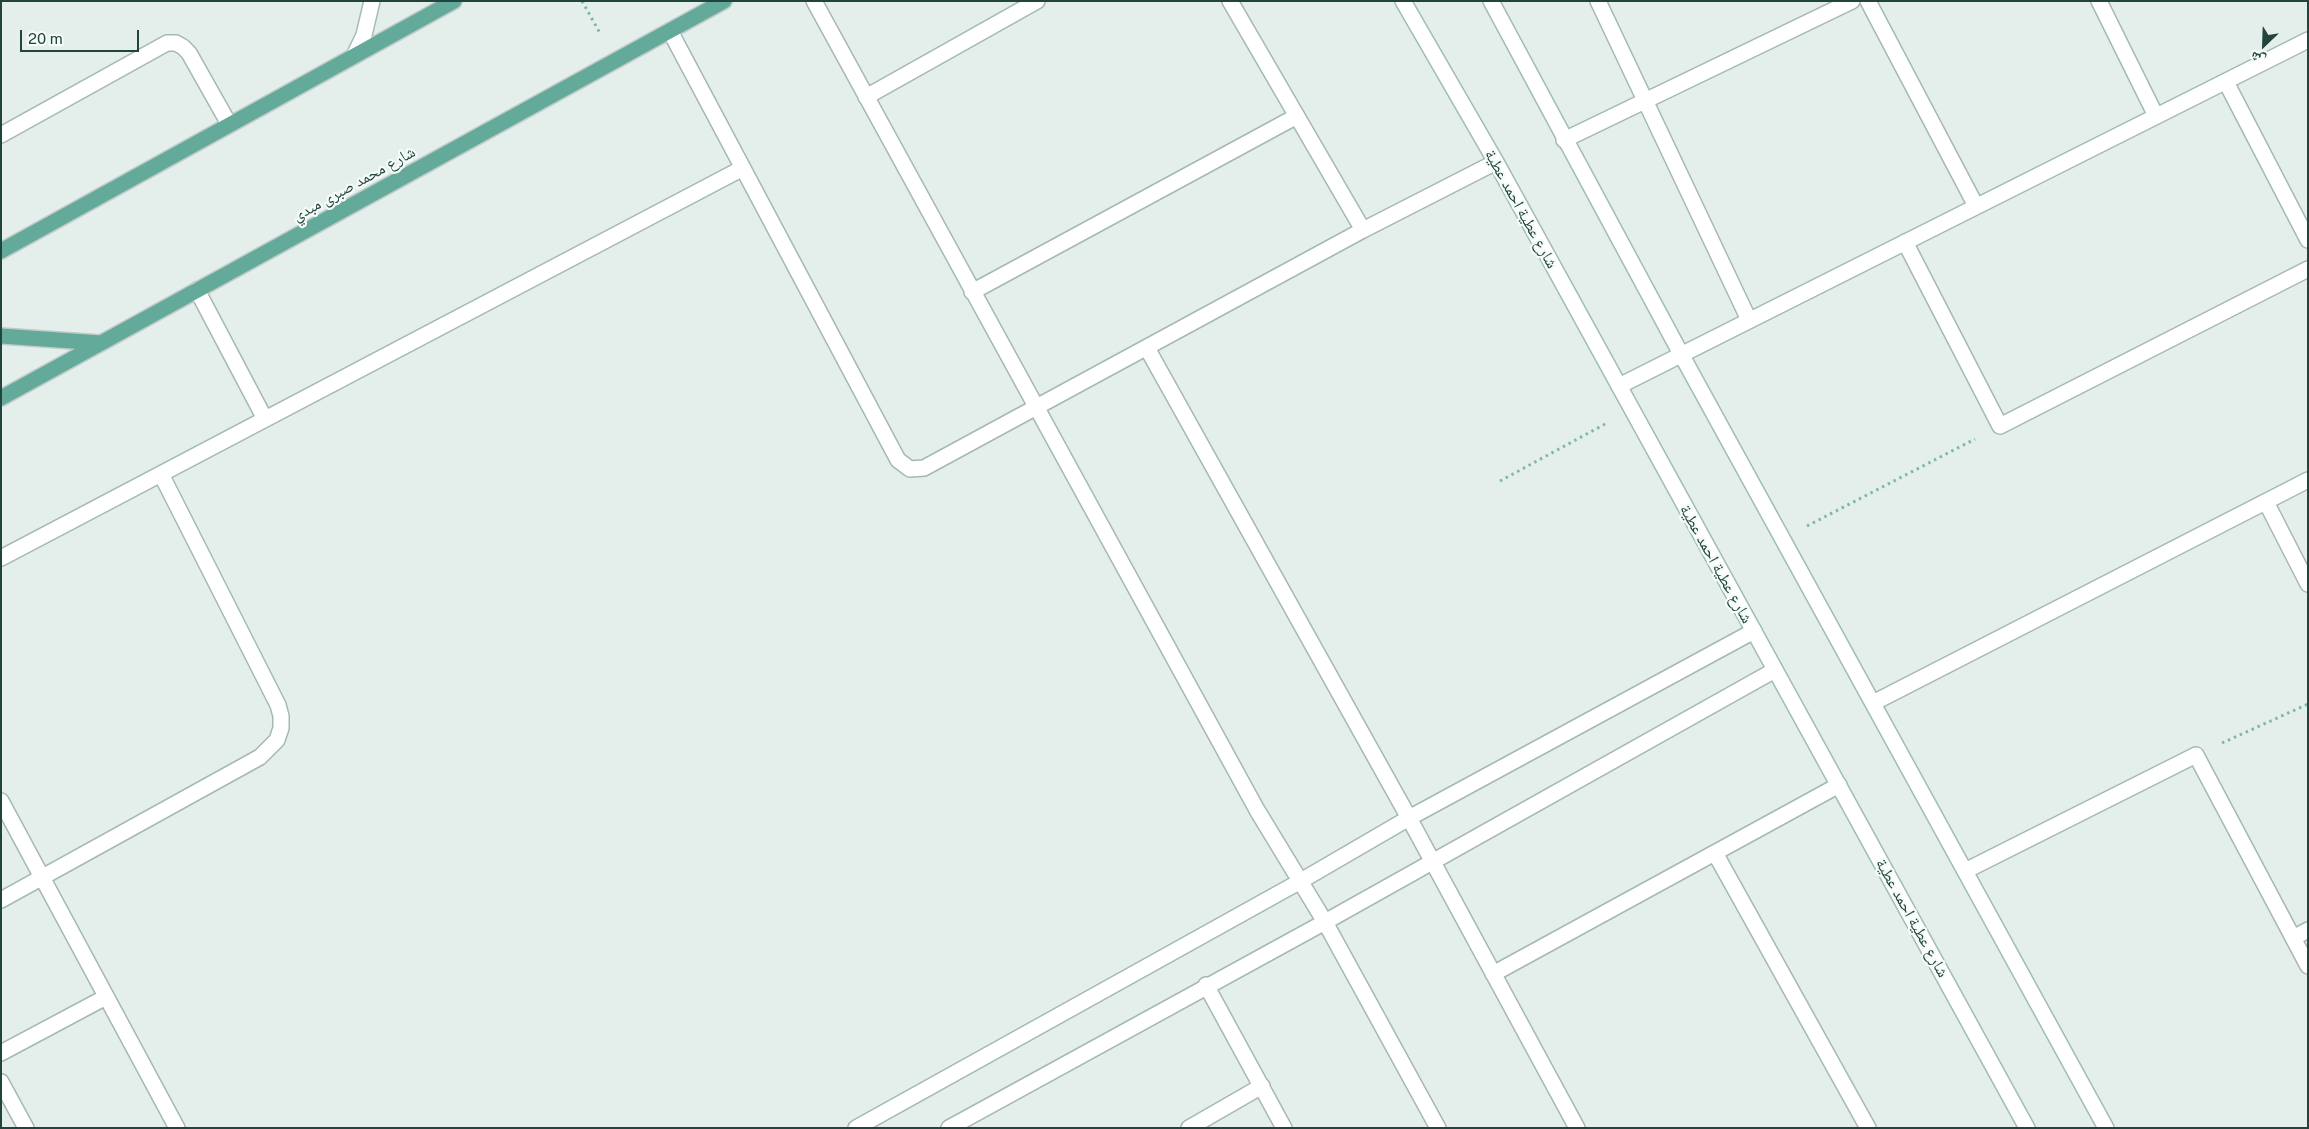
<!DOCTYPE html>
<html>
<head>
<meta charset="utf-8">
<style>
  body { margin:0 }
  #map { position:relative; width:2309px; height:1129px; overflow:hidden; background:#e4efeb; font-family:"Public Sans","Noto Naskh Arabic",sans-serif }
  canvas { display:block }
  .frame { position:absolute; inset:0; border:2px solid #21443c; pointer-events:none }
  .north { position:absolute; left:2239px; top:20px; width:50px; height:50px; -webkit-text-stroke:4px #f5fbf8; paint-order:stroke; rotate:204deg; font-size:14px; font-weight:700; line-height:20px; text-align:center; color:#21443c }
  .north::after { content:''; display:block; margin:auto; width:18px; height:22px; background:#21443c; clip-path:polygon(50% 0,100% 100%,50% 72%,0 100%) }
  .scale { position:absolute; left:20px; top:30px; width:119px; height:22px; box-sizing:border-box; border:2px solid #21443c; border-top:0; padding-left:6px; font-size:15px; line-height:18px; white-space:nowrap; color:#21443c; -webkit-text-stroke:4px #f5fbf8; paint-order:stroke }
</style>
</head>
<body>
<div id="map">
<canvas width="2309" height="1129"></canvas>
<div class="frame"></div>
<div class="north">ش</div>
<div class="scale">20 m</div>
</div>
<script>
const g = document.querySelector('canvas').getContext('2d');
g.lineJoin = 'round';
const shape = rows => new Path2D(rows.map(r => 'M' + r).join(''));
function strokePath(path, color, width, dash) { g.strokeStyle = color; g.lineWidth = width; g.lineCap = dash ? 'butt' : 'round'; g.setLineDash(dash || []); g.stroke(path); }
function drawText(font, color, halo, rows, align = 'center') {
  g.font = font + ' "Public Sans","Noto Naskh Arabic",sans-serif'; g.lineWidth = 4.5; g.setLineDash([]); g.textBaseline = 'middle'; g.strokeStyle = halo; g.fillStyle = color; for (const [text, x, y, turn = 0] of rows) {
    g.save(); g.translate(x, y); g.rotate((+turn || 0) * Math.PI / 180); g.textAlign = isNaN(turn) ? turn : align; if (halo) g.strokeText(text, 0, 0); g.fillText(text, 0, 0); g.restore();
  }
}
const path = shape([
  [582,1,601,35],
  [1500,481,1607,423],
  [1807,526,1975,439],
  [2222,743,2308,704]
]);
const lane = shape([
  [1,135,167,43,176,43,183,47,189,53,229,124]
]);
const street = shape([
  [814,1,1257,810,1325,922,1438,1128],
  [1230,1,1363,230],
  [1598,1,1749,320],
  [1868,1,1976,206],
  [2099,1,2156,116],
  [670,31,898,460,910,469,924,468,1363,230,1496,162],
  [2226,82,2308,240],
  [866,97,1037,1],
  [1564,140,1852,1],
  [1905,242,2000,426,2308,269],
  [197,290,265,419],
  [972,292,1297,116],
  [1147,348,1409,818,1577,1128],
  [1619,386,2308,40],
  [2266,502,2308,584],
  [1,558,743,168],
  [1873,703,2308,480],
  [1,801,177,1128],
  [1715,853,1868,1128],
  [1965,871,2196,755,2308,966],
  [1,900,260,757,277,740,281,728,281,716,278,705,161,474],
  [2293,938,2308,930],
  [1493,974,1839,785],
  [1206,985,1284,1128],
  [1,1053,106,997],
  [1,1082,26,1128],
  [856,1128,1299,882,1409,818,1754,631],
  [949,1128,1325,922,1775,670],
  [1189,1128,1262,1086]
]);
const secondary = shape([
  [1403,1,1496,162,2027,1128],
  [1491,1,1681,354,2106,1128],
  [354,56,364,35,372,1]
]);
const primary = shape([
  [1,251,454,1],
  [1,336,101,343],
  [1,398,724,1]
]);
const streetNames = [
  ["شارع محمد صبرى مبدي",354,184,-29],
  ["شارع عطية احمد عطية",1521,209,61],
  ["شارع عطية احمد عطية",1716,564,61],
  ["شارع عطية احمد عطية",1912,918,61]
];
strokePath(lane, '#a6b8b3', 18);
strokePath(street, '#a6b8b3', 18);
strokePath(secondary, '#a1bcb4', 18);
strokePath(primary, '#c1cbc8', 18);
strokePath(path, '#80b7a8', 3, [2.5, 4]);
strokePath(lane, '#fff', 15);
strokePath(street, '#fff', 15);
strokePath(secondary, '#fff', 15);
strokePath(primary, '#63aa9b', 15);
drawText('16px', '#21443c', '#f5fbf8', streetNames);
</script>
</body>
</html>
